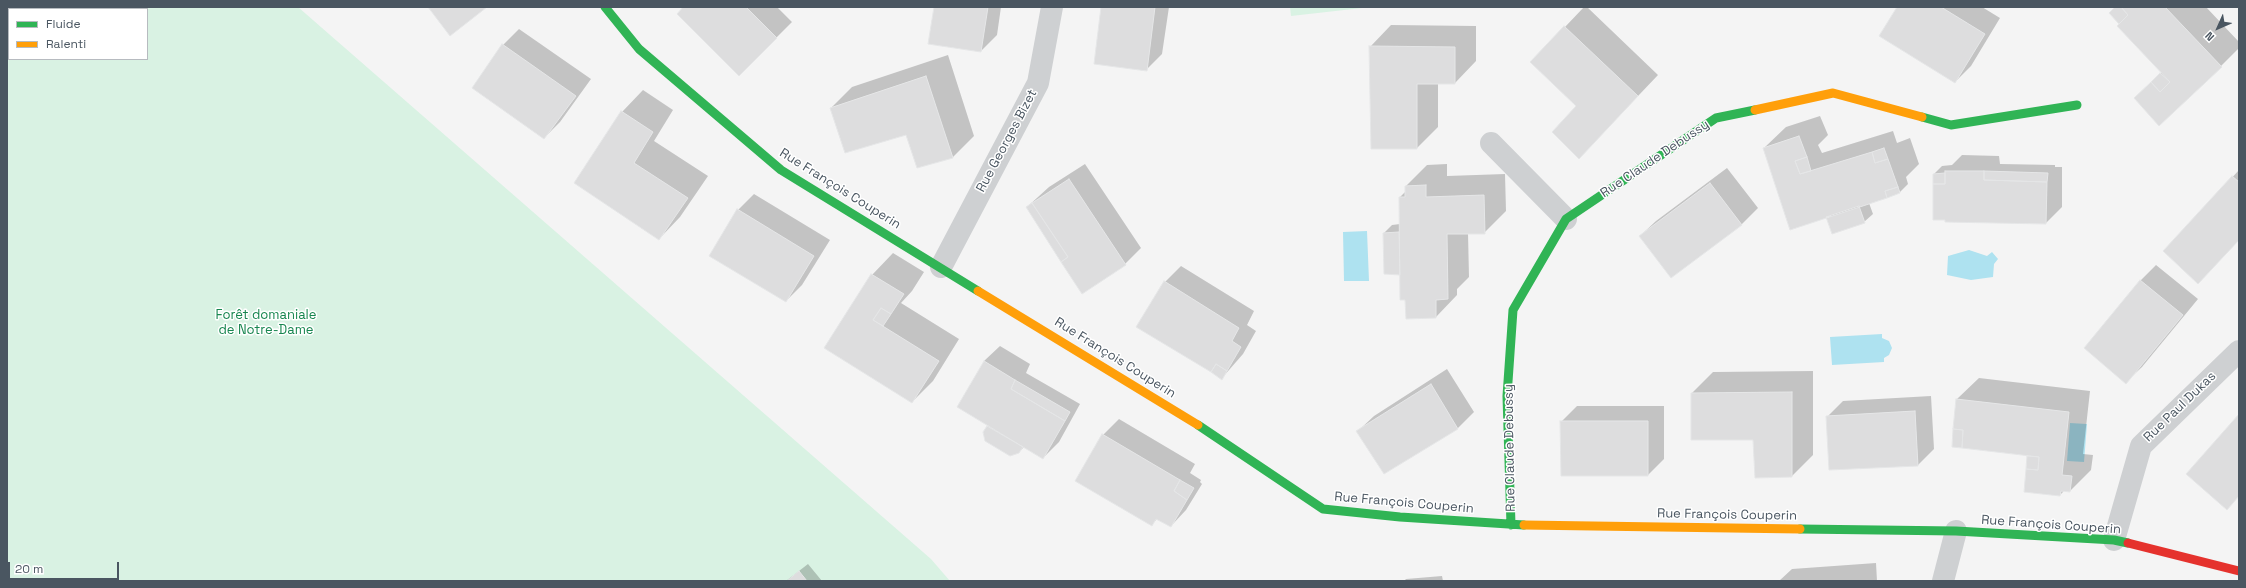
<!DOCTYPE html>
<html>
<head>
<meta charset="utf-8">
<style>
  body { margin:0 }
  #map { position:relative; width:2246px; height:588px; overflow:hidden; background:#f4f4f4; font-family:"Space Grotesk",sans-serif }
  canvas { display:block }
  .frame { position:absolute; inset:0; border:8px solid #4a5661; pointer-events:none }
  .legend { position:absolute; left:8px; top:8px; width:140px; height:52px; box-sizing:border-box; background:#fff; border:1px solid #b7bbc0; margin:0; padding:5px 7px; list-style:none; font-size:12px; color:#4a5661 }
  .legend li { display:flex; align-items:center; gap:8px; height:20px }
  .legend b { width:20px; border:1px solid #b7bbc0 }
  .north { position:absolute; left:2198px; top:8px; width:40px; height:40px; -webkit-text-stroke:3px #fff; paint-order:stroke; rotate:225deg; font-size:11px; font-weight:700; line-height:16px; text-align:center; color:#4a5661 }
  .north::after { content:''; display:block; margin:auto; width:14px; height:18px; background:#4a5661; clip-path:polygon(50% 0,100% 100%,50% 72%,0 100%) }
  .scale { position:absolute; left:8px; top:562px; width:111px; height:18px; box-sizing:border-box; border:2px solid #4a5661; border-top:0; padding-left:5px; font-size:12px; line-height:14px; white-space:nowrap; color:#4a5661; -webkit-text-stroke:3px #fff; paint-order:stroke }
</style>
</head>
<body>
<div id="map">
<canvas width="2246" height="588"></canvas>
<div class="frame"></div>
<ul class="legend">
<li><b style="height:5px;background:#30b455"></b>Fluide</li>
<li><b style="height:5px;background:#ff9f0a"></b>Ralenti</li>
</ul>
<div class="north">N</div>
<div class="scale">20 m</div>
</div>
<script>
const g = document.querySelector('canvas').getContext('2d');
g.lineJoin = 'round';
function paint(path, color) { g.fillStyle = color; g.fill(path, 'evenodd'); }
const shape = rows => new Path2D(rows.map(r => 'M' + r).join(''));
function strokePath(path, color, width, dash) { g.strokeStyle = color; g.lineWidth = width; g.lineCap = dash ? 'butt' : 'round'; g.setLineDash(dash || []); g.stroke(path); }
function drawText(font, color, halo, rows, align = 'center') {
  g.font = font + ' "Space Grotesk",sans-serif'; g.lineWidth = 3; g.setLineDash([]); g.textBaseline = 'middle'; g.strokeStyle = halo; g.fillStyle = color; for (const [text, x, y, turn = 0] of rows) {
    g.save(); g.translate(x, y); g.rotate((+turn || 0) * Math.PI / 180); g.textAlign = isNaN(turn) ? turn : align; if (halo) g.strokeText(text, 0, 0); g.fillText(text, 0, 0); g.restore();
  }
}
const green = shape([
  [7,7,298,7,931,559,950,581,7,581],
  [9,9,147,9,147,59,9,59],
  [1290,7,1371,7,1291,16]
]);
const water = shape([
  [1367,231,1369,281,1344,281,1343,232],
  [1969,250,1987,256,1992,252,1998,259,1994,264,1993,277,1971,280,1947,275,1948,256],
  [1882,334,1882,338,1889,341,1892,348,1889,355,1884,358,1884,362,1832,365,1830,337],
  [2070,423,2087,424,2084,462,2067,461]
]);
const shadow = shape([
  [685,7,777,7,792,22,739,75],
  [935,7,1001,7,997,35,981,51],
  [1102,7,1169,7,1162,54,1146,70],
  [1584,7,1587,7,1658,75,1600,136,1577,106,1565,27],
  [1898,7,1982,7,2000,18,1971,66,1955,82],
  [2116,7,2206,7,2239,42,2239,48,2221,66,2136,98,2162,72,2120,23],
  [1391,25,1476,26,1476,61,1455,83,1438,83,1438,127,1417,148,1372,148,1370,47],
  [519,29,591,79,560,122,544,138,473,87,503,45],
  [948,55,974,136,953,157,907,134,831,108,852,87],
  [643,90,673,110,654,141,708,176,680,217,659,239,575,183,622,112],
  [1820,116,1828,135,1818,145,1822,153,1893,131,1897,143,1910,138,1919,164,1906,177,1908,184,1900,192,1869,203,1873,214,1864,222,1827,216,1764,148,1786,127],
  [1962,155,1999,156,2000,164,2055,165,2055,167,2062,167,2062,207,2046,223,1946,221,1934,174,1942,166,1952,165],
  [1085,164,1141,248,1125,264,1027,207,1049,187],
  [1447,164,1447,176,1505,174,1506,211,1484,233,1468,233,1469,277,1457,289,1457,295,1436,317,1406,299,1401,274,1384,233,1392,225,1400,224,1400,197,1406,191,1406,186,1427,165],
  [1727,168,1758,208,1742,224,1671,277,1640,236,1656,221],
  [2239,170,2239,240,2198,283,2165,251],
  [754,194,830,240,802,285,786,301,738,210],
  [893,253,924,272,912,291,901,303,959,339,933,381,912,402,826,348,872,275],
  [2156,265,2198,299,2142,367,2126,382,2085,348,2141,280],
  [1181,266,1254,311,1247,325,1256,331,1243,354,1222,378,1165,282],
  [1000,346,1030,364,1026,373,1080,404,1059,442,1043,458,1024,447,1019,452,984,432,989,425,984,361],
  [1447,369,1474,412,1458,428,1385,472,1358,431,1374,416],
  [1813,371,1813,455,1792,476,1754,439,1692,393,1713,372],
  [1979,378,2090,391,2083,454,2093,455,2091,470,2070,491,2064,491,2060,495,2025,491,2028,455,1953,446,1957,399],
  [1931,396,1934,449,1918,465,1830,469,1827,417,1843,401],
  [1577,406,1664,406,1664,459,1648,475,1561,422],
  [1119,419,1195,464,1190,473,1201,480,1200,482,1202,484,1186,510,1171,526,1157,519,1151,525,1103,435],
  [1876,563,1877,581,1779,581,1792,569],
  [808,564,822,581,786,581],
  [1442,576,1443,581,1404,581,1406,579]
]);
const building = shape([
  [428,7,487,7,450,36,428,7],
  [683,7,746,7,777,38,739,76,677,14,683,7],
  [934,7,988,7,981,52,928,44,934,7],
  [1101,7,1155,7,1147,71,1094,64,1101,7],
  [1897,7,1941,7,1985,34,1955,83,1879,36,1897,7],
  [2115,7,2121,7,2128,15,2119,24,2109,13,2115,7],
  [2121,7,2165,7,2222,67,2159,126,2134,98,2151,82,2160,92,2170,82,2117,26,2128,15,2121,7],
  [1564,26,1638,96,1579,159,1552,132,1576,106,1530,62,1564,26],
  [502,44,576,96,544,139,472,88,502,44],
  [1369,46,1455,47,1455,84,1417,84,1417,149,1371,149,1369,46],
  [2160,73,2170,82,2160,92,2151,82,2160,73],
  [926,76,953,158,917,168,906,135,845,153,830,108,926,76],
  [621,111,653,132,634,163,688,198,659,240,574,183,621,111],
  [1799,136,1807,157,1795,161,1800,174,1872,152,1875,163,1888,159,1898,187,1885,191,1887,198,1790,230,1763,148,1799,136],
  [1884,148,1888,159,1875,163,1872,152,1884,148],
  [1807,157,1811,171,1800,174,1795,161,1807,157],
  [1945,171,1984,171,1984,180,2047,182,2046,224,1945,222,1945,220,1933,220,1933,184,1945,184,1945,171],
  [1984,171,2048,173,2047,182,1984,180,1984,171],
  [1945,173,1945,184,1933,184,1933,174,1945,173],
  [2232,176,2239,182,2239,240,2198,284,2163,251,2232,176],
  [1069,179,1126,265,1082,294,1061,262,1068,257,1032,203,1069,179],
  [1710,183,1742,225,1671,278,1639,236,1710,183],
  [1426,185,1426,197,1484,195,1485,234,1447,234,1448,299,1436,300,1436,318,1406,319,1405,300,1400,300,1399,197,1405,197,1405,186,1426,185],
  [1898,187,1900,193,1887,198,1885,191,1898,187],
  [1032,203,1068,257,1061,262,1026,207,1032,203],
  [1859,206,1865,223,1832,234,1826,217,1859,206],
  [737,209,814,256,786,302,709,256,737,209],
  [1399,232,1400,275,1384,274,1383,233,1399,232],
  [871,274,904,294,891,314,881,308,873,320,939,361,912,403,824,348,871,274],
  [2140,280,2183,315,2126,384,2084,348,2140,280],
  [1164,281,1239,328,1232,341,1241,347,1227,371,1216,364,1211,372,1136,327,1164,281],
  [881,308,891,314,883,326,873,320,881,308],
  [984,361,1015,380,1011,389,1065,421,1043,459,957,407,984,361],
  [1216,364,1227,371,1222,380,1211,372,1216,364],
  [1015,380,1070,412,1065,421,1011,389,1015,380],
  [1431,384,1458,429,1384,474,1356,431,1431,384],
  [1792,392,1792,477,1755,478,1753,440,1691,440,1691,393,1792,392],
  [1956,399,2069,412,2062,475,2072,476,2070,492,2061,491,2060,496,2024,492,2026,469,2038,470,2039,457,1962,448,1963,430,1953,429,1956,399],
  [1915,411,1918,466,1829,470,1826,416,1915,411],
  [2239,414,2239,496,2227,510,2186,474,2239,414],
  [1560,421,1648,421,1648,476,1561,476,1560,421],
  [987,426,1023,447,1019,453,1010,456,985,441,983,432,987,426],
  [1953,429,1963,430,1962,448,1952,447,1953,429],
  [1102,434,1180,480,1174,491,1187,500,1171,527,1156,519,1152,526,1075,481,1102,434],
  [2027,456,2039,457,2038,470,2026,469,2027,456],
  [1180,480,1194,488,1187,500,1174,491,1180,480],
  [799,571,807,581,787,581,799,571]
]);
const street = shape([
  [1491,143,1566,219],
  [941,267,1038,83,1052,7],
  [2114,540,2141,446,2239,351],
  [1943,581,1956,531]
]);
const fast = shape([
  [605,7,639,49,781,170,978,291],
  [1922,117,1951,125,2077,105],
  [1198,425,1323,509,1400,517,1524,525],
  [1511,525,1507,396,1513,310,1566,219,1716,118,1755,110],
  [1800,529,1956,531,2114,540,2128,543]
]);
const slow = shape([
  [1755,110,1833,93,1922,117],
  [978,291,1198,425],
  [1524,525,1800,529]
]);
const jam = shape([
  [2128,543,2239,571]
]);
const streetNames = [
  ["Rue Georges Bizet",1007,141,-62],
  ["Rue Claude Debussy",1655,159,-34],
  ["Rue François Couperin",840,189,32],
  ["Rue François Couperin",1115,358,32],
  ["Rue Paul Dukas",2180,407,-44],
  ["Rue Claude Debussy",1510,448,-91],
  ["Rue François Couperin",1404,503,5],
  ["Rue François Couperin",1727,515,1],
  ["Rue François Couperin",2051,525,4]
];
const parkNames = [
  ["Forêt domaniale",266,315],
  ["de Notre-Dame",266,330]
];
paint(green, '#d9f2e3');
paint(water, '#aee2f0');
paint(shadow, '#0003');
paint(building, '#ddddde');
strokePath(building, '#e5e6e7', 1);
strokePath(street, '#ced0d2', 22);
strokePath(fast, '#30b455', 9);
strokePath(slow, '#ff9f0a', 9);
strokePath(jam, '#e5322d', 9);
drawText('13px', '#4a5661', '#fff', streetNames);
drawText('13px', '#17864f', '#fff', parkNames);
</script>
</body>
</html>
